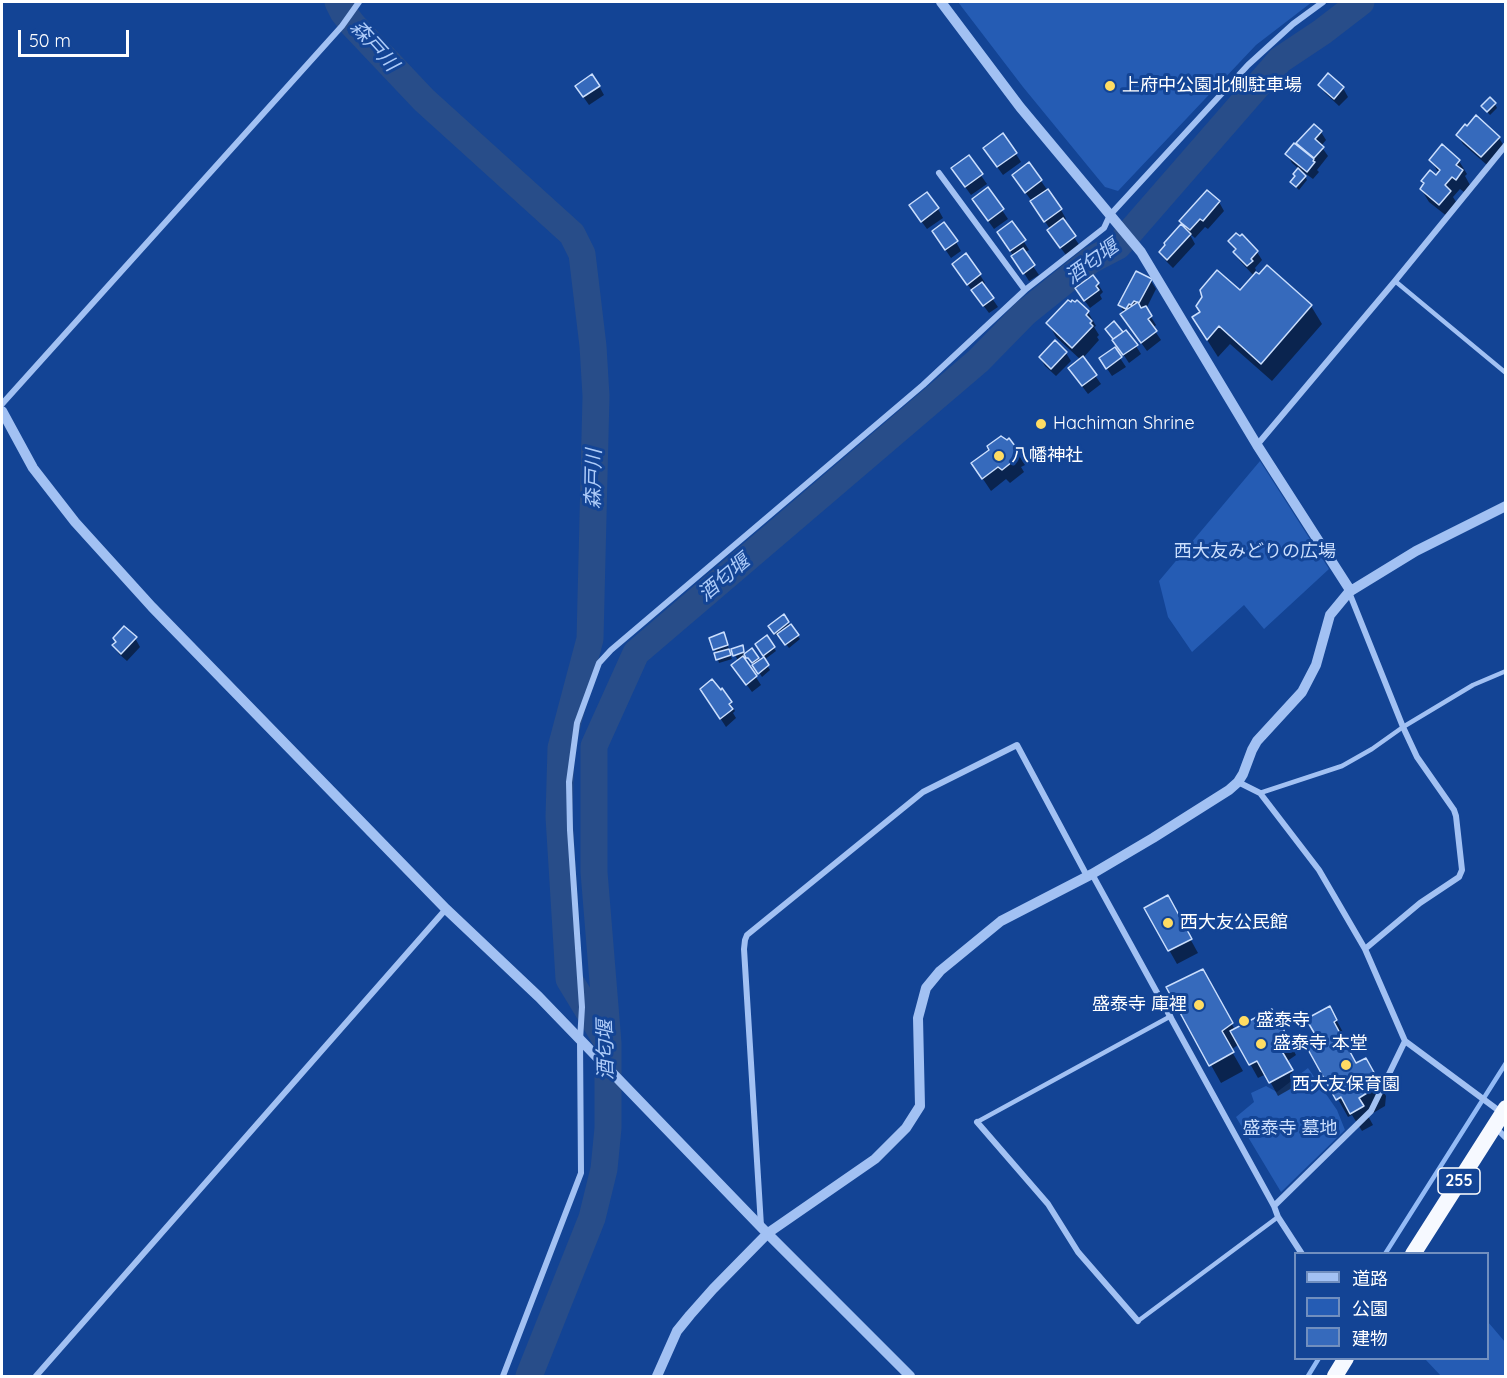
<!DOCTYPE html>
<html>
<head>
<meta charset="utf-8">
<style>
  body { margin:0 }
  #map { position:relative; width:1507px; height:1378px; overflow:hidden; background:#134495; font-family:Quicksand,"Noto Sans JP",sans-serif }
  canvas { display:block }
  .frame { position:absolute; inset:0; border:3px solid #fff; pointer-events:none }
  .legend { position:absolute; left:1294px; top:1252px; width:195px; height:108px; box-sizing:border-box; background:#134495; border:2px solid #718fbf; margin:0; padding:8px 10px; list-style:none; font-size:18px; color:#fff }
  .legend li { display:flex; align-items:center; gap:12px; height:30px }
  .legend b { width:30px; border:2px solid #718fbf }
  .scale { position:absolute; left:18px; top:30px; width:111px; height:27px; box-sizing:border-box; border:3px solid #fff; border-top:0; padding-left:8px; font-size:18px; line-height:21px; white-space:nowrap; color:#fff; -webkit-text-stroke:4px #134495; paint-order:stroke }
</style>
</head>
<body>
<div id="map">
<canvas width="1507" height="1378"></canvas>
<div class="frame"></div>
<ul class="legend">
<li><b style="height:8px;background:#a2c1f3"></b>道路</li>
<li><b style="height:16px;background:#255cb4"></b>公園</li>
<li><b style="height:16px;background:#366abc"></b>建物</li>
</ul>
<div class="scale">50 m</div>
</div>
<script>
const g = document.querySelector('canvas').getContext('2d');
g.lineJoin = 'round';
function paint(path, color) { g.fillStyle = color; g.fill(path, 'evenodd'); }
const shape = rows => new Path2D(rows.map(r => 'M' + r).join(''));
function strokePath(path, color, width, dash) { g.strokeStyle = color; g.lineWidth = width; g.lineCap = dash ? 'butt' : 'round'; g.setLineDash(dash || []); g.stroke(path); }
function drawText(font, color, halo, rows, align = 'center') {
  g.font = font + ' Quicksand,"Noto Sans JP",sans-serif'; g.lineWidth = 6; g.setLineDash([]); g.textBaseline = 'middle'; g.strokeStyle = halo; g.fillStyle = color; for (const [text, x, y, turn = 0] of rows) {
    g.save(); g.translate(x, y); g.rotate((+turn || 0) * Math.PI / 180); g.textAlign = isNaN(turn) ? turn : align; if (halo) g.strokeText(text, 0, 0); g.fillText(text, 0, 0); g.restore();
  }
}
const green = shape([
  [958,2,1312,2,1256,45,1118,191,1105,187,1023,87],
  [1260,461,1329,569,1264,629,1244,605,1192,652,1168,617,1159,581],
  [1308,1068,1337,1110,1345,1130,1281,1192,1236,1117,1254,1102,1251,1093,1266,1086,1277,1092],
  [1488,1322,1505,1342,1505,1376,1441,1376,1425,1359,1488,1358]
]);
const shadow = shape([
  [1320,85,1343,88,1348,97,1339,106,1325,93],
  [599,86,604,95,589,105,582,95],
  [1495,104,1497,108,1490,115,1483,107],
  [1314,126,1321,132,1326,140,1321,146,1328,156,1317,170,1319,172,1313,179,1302,171,1307,180,1299,190,1291,182,1296,177,1294,174,1299,169,1292,163,1287,154],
  [1458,135,1499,138,1504,146,1487,165,1463,144],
  [1016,154,1021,162,1003,175,990,157],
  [968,157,987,184,971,195,958,177],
  [1431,160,1459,161,1467,174,1465,176,1470,185,1464,192,1460,189,1453,197,1458,205,1448,217,1429,202,1421,189,1425,185,1422,181,1436,177,1439,174],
  [1041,181,1061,210,1066,219,1063,221,1080,246,1066,255,1054,239,1050,229,1031,200,1019,184],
  [988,189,1008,219,994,229,979,208],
  [1219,202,1224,211,1208,229,1205,227,1195,238,1189,233,1195,244,1173,268,1166,261,1161,252,1186,230,1181,221],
  [938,209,943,218,927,229,916,214],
  [1012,223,1029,250,1024,253,1039,275,1029,281,1004,241],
  [939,240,956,242,961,251,951,258],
  [1230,241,1257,252,1262,260,1255,268,1256,270,1254,273,1311,306,1322,324,1272,381,1230,344,1218,357,1204,335,1254,276,1240,261,1235,253,1236,251],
  [959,273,980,275,985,283,983,285,998,307,989,313],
  [1151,281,1156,289,1146,309,1156,325,1153,328,1161,340,1147,351,1127,323,1124,313,1120,305],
  [1098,284,1103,292,1100,295,1102,299,1090,308,1082,297],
  [1088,312,1096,326,1094,327,1099,335,1097,337,1099,340,1083,358,1101,384,1088,394,1075,377,1081,360,1056,337,1048,323],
  [1114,324,1122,334,1136,346,1141,354,1129,363,1109,333],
  [1114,349,1126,367,1112,376,1106,367],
  [1066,353,1071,361,1056,376,1045,366,1040,357],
  [1009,440,1025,465,1021,467,1024,472,1010,483,1006,479,991,491,973,464,991,451],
  [783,616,800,639,789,648,779,635,777,636,772,630],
  [766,637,776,651,764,660,770,670,762,677,752,661,750,661,746,656,743,657,761,685,752,692,738,673,738,661,733,650,742,647,745,655,752,650,760,661,765,657,759,648],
  [135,638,140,647,127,661,119,654,114,646],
  [725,638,729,649,727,649,732,659,719,663,715,649],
  [707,698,730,703,735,711,733,713,736,718,726,727],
  [1167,897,1198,953,1177,964,1146,909],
  [1168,988,1213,989,1235,1030,1272,1011,1296,1055,1286,1062,1299,1084,1278,1096,1266,1074,1258,1078,1239,1044,1231,1050,1243,1071,1221,1083],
  [1330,1008,1346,1038,1343,1041,1356,1065,1365,1060,1386,1096,1385,1106,1368,1116,1373,1125,1362,1131,1352,1115,1348,1117,1307,1044,1318,1037]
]);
const stream = shape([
  [1385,1254,1506,1063],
  [1308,1376,1319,1358]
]);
const river = shape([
  [338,2,343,12,353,25,424,100,572,234,582,254,593,346,596,396,590,639,561,748,559,817,569,979,606,1040],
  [529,1376,592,1218,604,1169,608,1128,608,1043,594,872,594,746,636,653,978,361,1025,313,1091,260,1118,246,1280,60,1322,32,1361,2]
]);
const building = shape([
  [1328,73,1344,87,1334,99,1318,85,1328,73],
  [592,74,600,86,583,97,575,86,592,74],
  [1490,97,1496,103,1487,112,1481,106,1490,97],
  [1476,115,1500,137,1481,157,1456,135,1465,124,1467,126,1476,115],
  [1314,124,1322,131,1315,139,1324,147,1314,158,1296,143,1314,124],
  [1003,133,1017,153,997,167,983,148,1003,133],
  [1294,143,1314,159,1313,161,1315,162,1307,172,1285,154,1294,143],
  [1442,144,1460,160,1456,165,1463,170,1456,180,1452,177,1445,185,1451,191,1439,205,1420,189,1424,183,1421,181,1430,170,1436,175,1440,170,1429,160,1442,144],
  [969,155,983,174,965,187,951,168,969,155],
  [1029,162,1042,180,1025,193,1012,175,1029,162],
  [1298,168,1306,176,1296,187,1290,182,1295,176,1293,174,1298,168],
  [988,187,1004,209,988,221,972,199,988,187],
  [1048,189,1062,209,1044,222,1030,201,1048,189],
  [1207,190,1220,201,1203,221,1200,219,1190,230,1179,221,1207,190],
  [927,192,939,208,921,222,909,205,927,192],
  [1063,218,1076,236,1060,248,1047,230,1063,218],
  [1012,221,1026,240,1010,251,997,232,1012,221],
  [944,222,958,241,945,250,932,231,944,222],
  [1181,224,1191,234,1167,260,1159,252,1165,245,1164,243,1181,224],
  [1236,233,1240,236,1242,234,1258,251,1251,259,1253,261,1247,266,1233,252,1236,249,1228,241,1236,233],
  [1023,248,1035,265,1023,274,1011,256,1023,248],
  [966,253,981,274,967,285,952,264,966,253],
  [1267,265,1312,305,1261,364,1219,326,1207,340,1192,317,1200,312,1196,306,1202,297,1200,290,1217,270,1240,290,1256,272,1259,274,1267,265],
  [1136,271,1152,279,1139,303,1134,301,1131,305,1129,304,1126,309,1118,305,1136,271],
  [1093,275,1099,283,1096,286,1099,290,1084,301,1075,288,1093,275],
  [982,282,994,298,983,306,971,290,982,282],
  [1068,300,1071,302,1072,300,1075,302,1077,300,1089,311,1086,315,1092,321,1090,323,1093,326,1072,348,1046,323,1068,300],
  [1138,302,1141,308,1146,306,1152,316,1148,319,1157,331,1141,343,1120,314,1138,302],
  [1114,321,1123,332,1113,339,1105,329,1114,321],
  [1126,330,1138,345,1123,355,1112,340,1126,330],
  [1055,340,1067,352,1051,369,1039,357,1055,340],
  [1115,347,1122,357,1106,369,1099,358,1115,347],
  [1083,356,1097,375,1082,386,1068,368,1083,356],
  [1001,436,1007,440,1009,438,1018,450,1015,453,1017,458,1002,470,998,467,982,479,971,463,989,450,987,446,1001,436],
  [784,614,789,622,774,634,768,626,784,614],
  [791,624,799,635,785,645,777,634,791,624],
  [124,626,137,637,121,654,112,645,116,642,113,638,124,626],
  [724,632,728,645,713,650,709,638,724,632],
  [767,635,775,647,763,656,755,644,767,635],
  [743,645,744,652,733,656,731,649,743,645],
  [752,648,759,658,752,663,748,658,746,658,744,654,752,648],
  [729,649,731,655,716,660,714,653,729,649],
  [743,656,757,676,746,685,731,665,743,656],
  [764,657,769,665,758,674,752,665,764,657],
  [712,679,721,690,722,688,732,702,729,704,733,709,720,719,700,689,712,679],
  [1168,895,1192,939,1168,951,1144,908,1168,895],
  [1203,969,1233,1023,1222,1031,1234,1052,1209,1066,1166,987,1203,969],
  [1330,1006,1337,1020,1334,1022,1356,1063,1366,1058,1376,1076,1375,1088,1359,1098,1364,1106,1350,1114,1341,1097,1336,1100,1305,1044,1316,1036,1306,1019,1330,1006],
  [1272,1009,1290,1041,1280,1048,1293,1070,1269,1083,1257,1061,1249,1065,1230,1031,1272,1009]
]);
const service = shape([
  [1395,281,1506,373],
  [1260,793,1342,766,1372,749,1403,727,1473,685,1506,671],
  [977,1122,1171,1016],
  [1138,1321,1278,1217]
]);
const minor = shape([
  [939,173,1025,290],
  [2,404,342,26,359,2],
  [1257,445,1395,281,1506,145],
  [1349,592,1403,727,1417,757,1454,810,1456,816,1462,870,1459,877,1420,903,1365,949],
  [1238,782,1260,793,1319,870,1365,949,1405,1041,1502,1113],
  [1092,874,1274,1206,1278,1217,1302,1254],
  [977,1122,1048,1204,1078,1252,1138,1321],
  [1496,1128,1506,1138],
  [1274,1206,1371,1111,1405,1041],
  [761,1226,744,949,745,940,747,935,923,792,1017,745,1087,876],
  [36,1376,446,909],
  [503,1376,581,1173,580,1040,582,1007,570,830,569,782,577,723,599,663,611,650,923,385,1025,290,1104,228,1110,215,1248,65,1293,24,1323,2]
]);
const tertiary = shape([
  [941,2,1020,107,1141,252,1257,445,1350,590],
  [2,411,33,468,75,522,152,607,446,909,539,997,761,1227,910,1376],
  [657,1376,677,1331,690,1315,713,1289,768,1233,875,1159,906,1128,920,1106,918,1018,926,988,940,971,1001,921,1092,874,1153,838,1229,790,1238,782,1243,774,1252,750,1257,741,1302,692,1316,665,1330,615,1349,592,1416,551,1506,506]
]);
const trunk = shape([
  [1413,1254,1506,1108],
  [1335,1376,1346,1358]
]);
const markers = [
  [1110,86,6,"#ffdc63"],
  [1041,424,6,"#ffdc63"],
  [999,456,6,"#ffdc63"],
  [1168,923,6,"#ffdc63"],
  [1199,1005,6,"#ffdc63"],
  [1244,1021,6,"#ffdc63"],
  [1261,1044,6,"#ffdc63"],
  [1346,1065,6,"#ffdc63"]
];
const shields = [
  [1459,1181,42]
];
const shieldNames = [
  ["255",1459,1181]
];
const poiNames = [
  ["上府中公園北側駐車場",1122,86],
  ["Hachiman Shrine",1053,424],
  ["八幡神社",1011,456],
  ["西大友公民館",1180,923],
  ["盛泰寺 庫裡",1187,1005,"right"],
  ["盛泰寺",1256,1021],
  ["盛泰寺 本堂",1273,1044],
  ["西大友保育園",1346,1085,"center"]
];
const parkNames = [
  ["西大友みどりの広場",1255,552],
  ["盛泰寺 墓地",1290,1129]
];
const waterNames = [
  ["森戸川",374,46,48],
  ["酒匂堰",1092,262,-36],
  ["森戸川",594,479,-89],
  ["酒匂堰",724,578,-40],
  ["酒匂堰",606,1050,-91]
];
paint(green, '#255cb4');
paint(shadow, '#0007');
strokePath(stream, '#94bbf6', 4.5);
strokePath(river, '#284d89', 27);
paint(building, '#366abc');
strokePath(building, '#cadefd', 1.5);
strokePath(service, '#a2c1f3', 4.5);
strokePath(minor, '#a2c1f3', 6);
strokePath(tertiary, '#a2c1f3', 10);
strokePath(trunk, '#f6f9ff', 16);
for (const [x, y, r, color] of markers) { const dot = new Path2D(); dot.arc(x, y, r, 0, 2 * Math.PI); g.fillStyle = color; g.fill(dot); strokePath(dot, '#134495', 2); }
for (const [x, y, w] of shields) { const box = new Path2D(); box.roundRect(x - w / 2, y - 13, w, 26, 4.5); g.fillStyle = '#134495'; g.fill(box); strokePath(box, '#fff', 1.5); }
drawText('bold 16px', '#fff', null, shieldNames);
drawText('18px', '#fff', '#134495', poiNames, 'left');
drawText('18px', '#cadefd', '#134495', parkNames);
drawText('italic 20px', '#aeccf9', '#134495', waterNames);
</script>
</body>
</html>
